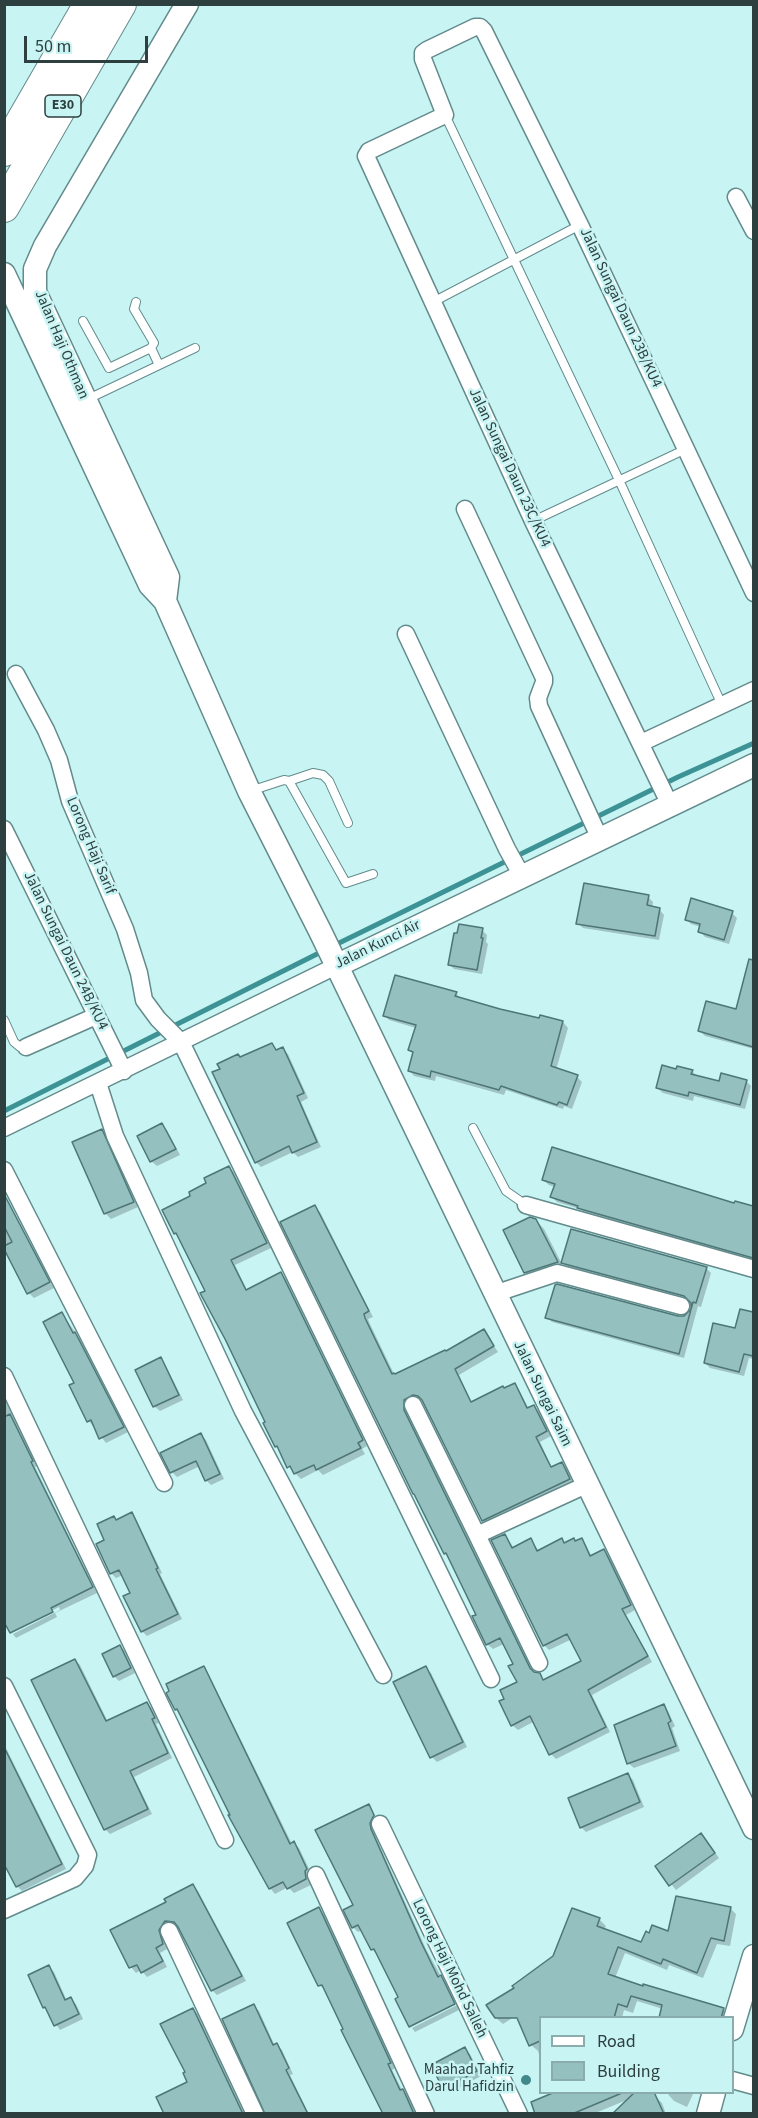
<!DOCTYPE html>
<html>
<head>
<meta charset="utf-8">
<style>
  body { margin:0 }
  #map { position:relative; width:758px; height:2118px; overflow:hidden; background:#c8f4f4; font-family:"Source Sans 3",sans-serif }
  canvas { display:block }
  .frame { position:absolute; inset:0; border:6px solid #2e3f3f; pointer-events:none }
  .legend { position:absolute; left:539px; top:2016px; width:195px; height:78px; box-sizing:border-box; background:#c8f4f4; border:2px solid #8aacac; margin:0; padding:8px 10px; list-style:none; font-size:18px; color:#2e3f3f }
  .legend li { display:flex; align-items:center; gap:12px; height:30px }
  .legend b { width:30px; border:2px solid #8aacac }
  .scale { position:absolute; left:24px; top:36px; width:124px; height:27px; box-sizing:border-box; border:3px solid #2e3f3f; border-top:0; padding-left:8px; font-size:18px; line-height:21px; white-space:nowrap; color:#2e3f3f; -webkit-text-stroke:4px #c8f4f4; paint-order:stroke }
</style>
</head>
<body>
<div id="map">
<canvas width="758" height="2118"></canvas>
<div class="frame"></div>
<ul class="legend">
<li><b style="height:8px;background:#fff"></b>Road</li>
<li><b style="height:16px;background:#95c0c0"></b>Building</li>
</ul>
<div class="scale">50 m</div>
</div>
<script>
const g = document.querySelector('canvas').getContext('2d');
g.lineJoin = 'round';
function paint(path, color) { g.fillStyle = color; g.fill(path, 'evenodd'); }
const shape = rows => new Path2D(rows.map(r => 'M' + r).join(''));
function strokePath(path, color, width, dash) { g.strokeStyle = color; g.lineWidth = width; g.lineCap = dash ? 'butt' : 'round'; g.setLineDash(dash || []); g.stroke(path); }
function drawText(font, color, halo, rows, align = 'center') {
  g.font = font + ' "Source Sans 3",sans-serif'; g.lineWidth = 5; g.setLineDash([]); g.textBaseline = 'middle'; g.strokeStyle = halo; g.fillStyle = color; for (const [text, x, y, turn = 0] of rows) {
    g.save(); g.translate(x, y); g.rotate((+turn || 0) * Math.PI / 180); g.textAlign = isNaN(turn) ? turn : align; if (halo) g.strokeText(text, 0, 0); g.fillText(text, 0, 0); g.restore();
  }
}
const shadow = shape([
  [648,897,653,902,652,908,659,909,664,915,659,940,583,928,578,923],
  [732,913,737,918,729,944,705,937,700,931,701,927,691,924,686,919],
  [482,930,487,935,486,942,488,944,482,974,454,969,449,964],
  [745,982,754,984,754,1049,705,1036,700,1031,737,1010],
  [456,993,461,999,540,1020,563,1022,568,1028,556,1070,577,1077,582,1082,572,1109,564,1106,563,1109,506,1090,504,1095,436,1076,435,1081,414,1076,409,1070,414,1054,410,1049,416,1028,389,1020,384,1015],
  [272,1044,278,1051,283,1049,288,1054,308,1098,301,1102,321,1147,298,1157,293,1152,261,1167,256,1162,241,1059],
  [677,1071,692,1071,697,1076,720,1083,746,1081,751,1086,745,1109,694,1096,693,1101,663,1093,657,1088],
  [162,1125,167,1130,180,1155,157,1166,151,1161],
  [101,1131,106,1136,138,1207,111,1219,106,1214,74,1143],
  [229,1167,234,1172,271,1248,235,1265,247,1290,281,1274,286,1279,367,1446,362,1449,365,1454,323,1475,318,1470,301,1479,289,1467,281,1451,276,1446,207,1291,181,1239,175,1233,192,1197],
  [543,1180,735,1205,736,1203,754,1208,754,1261,584,1213,580,1209,557,1202,552,1197,555,1187,549,1185],
  [4,1194,54,1288,34,1298,29,1293,4,1246],
  [314,1207,320,1212,373,1317,368,1319,370,1324,395,1376,446,1353,484,1331,498,1352,459,1375,472,1403,514,1385,519,1390,529,1409,534,1406,539,1412,551,1436,540,1442,552,1468,561,1463,567,1469,574,1485,488,1525,483,1520,425,1402,421,1399,414,1400,407,1411,534,1674,539,1675,545,1681,583,1661,572,1639,549,1650,544,1645,505,1535,514,1548,531,1540,539,1551,562,1540,566,1544,581,1540,586,1545,592,1557,604,1551,609,1556,635,1610,626,1615,652,1662,592,1695,610,1732,556,1759,551,1754,535,1721,518,1730,512,1725,506,1699,519,1683,515,1665,504,1644,493,1649,487,1644,474,1617,478,1615,450,1557,445,1553],
  [536,1220,544,1229,565,1270,534,1280,525,1272],
  [562,1263,706,1268,711,1273,701,1307,698,1306,684,1358,552,1322,547,1317,685,1317,692,1310,692,1302,690,1301,568,1268],
  [741,1311,754,1314,754,1359,749,1358,744,1376,710,1368,705,1363,736,1330],
  [62,1314,80,1339,128,1432,106,1443,89,1421,71,1386,76,1383],
  [160,1359,165,1364,183,1400,160,1411,154,1406],
  [4,1398,37,1466,35,1467,97,1593,55,1613,57,1617,16,1638,13,1634,60,1610,59,1607,11,1631,4,1469],
  [201,1435,206,1440,224,1479,211,1485,206,1480,200,1466,177,1477,172,1472],
  [131,1514,136,1519,162,1573,160,1574,182,1619,147,1636,142,1631,132,1594,123,1575,116,1578,111,1573,106,1541,114,1517,117,1521],
  [120,1646,125,1651,135,1673,119,1681,114,1676],
  [75,1660,80,1665,108,1722,147,1703,152,1708,159,1723,156,1724,172,1758,134,1777,152,1814,110,1834,105,1829],
  [203,1668,208,1673,292,1844,294,1843,299,1848,312,1875,309,1876,311,1885,294,1893,288,1887,275,1894,270,1888,181,1714,176,1709],
  [425,1668,431,1673,467,1747,437,1762,432,1757],
  [663,1706,668,1711,675,1726,672,1728,680,1751,634,1768,628,1763],
  [4,1744,66,1869,22,1891,17,1886,4,1860],
  [628,1775,633,1780,644,1807,586,1832,581,1827],
  [369,1806,379,1821,374,1828,375,1835,426,1949,455,2002,410,2025,400,1998,377,1955,372,1949,362,1930,358,1932,353,1927],
  [706,1840,719,1858,676,1890,657,1866],
  [193,1886,198,1891,246,1981,217,1995,212,1990,181,1928,177,1925,171,1926,165,1931,164,1941,167,1949,160,1953,167,1967,147,1977,141,1970,136,1973,131,1967,112,1931,168,1903],
  [730,1908,736,1914,730,1946,717,1944,703,1978,669,1965,667,1970,625,1953,615,1978,723,2009,730,2016,729,2018,660,2018,663,2009,637,2001,633,2013,624,2010,622,2018,540,2018,540,2057,538,2051,531,2045,517,2015,503,2024,496,2018,516,1988,599,1919,606,1926,604,1930,642,1944],
  [319,1909,324,1914,395,2068,392,2070,402,2090,408,2096,416,2114,383,2114,345,2030,325,1990,320,1985],
  [49,1967,54,1972,67,2001,70,1999,76,2004,83,2019,60,2030,44,2007],
  [457,2005,459,2010,415,2032,412,2028],
  [254,2006,259,2011,275,2046,277,2045,282,2050,293,2074,290,2075,309,2114,266,2114],
  [193,2009,198,2014,245,2114,166,2114,189,2083,187,2072],
  [465,2049,470,2054,481,2076,450,2093,444,2088],
  [549,2092,646,2092,593,2114,537,2114,550,2096],
  [666,2092,694,2092,687,2107,674,2101],
  [655,2096,662,2103,666,2114,626,2114]
]);
const stream = shape([
  [333,946,678,777,754,743],
  [4,1111,325,950]
]);
const building = shape([
  [584,883,649,895,647,905,660,908,655,936,576,924,584,883],
  [691,898,733,911,724,940,698,932,700,924,685,920,691,898],
  [459,924,483,928,481,938,483,938,477,970,448,965,454,933,457,933,459,924],
  [749,959,753,960,753,1047,698,1031,706,1001,736,1009,749,959],
  [395,975,457,992,455,996,500,1009,539,1018,540,1015,563,1021,551,1066,578,1075,567,1105,559,1102,557,1105,501,1086,499,1090,431,1071,430,1077,408,1071,413,1052,408,1050,416,1025,383,1016,395,975],
  [272,1043,276,1050,283,1047,304,1093,297,1096,317,1142,292,1153,289,1146,255,1163,212,1072,220,1069,217,1064,238,1054,240,1057,272,1043],
  [662,1065,676,1069,677,1066,693,1070,691,1074,719,1081,721,1073,747,1080,740,1105,689,1092,688,1096,656,1088,662,1065],
  [162,1123,176,1149,150,1162,137,1136,162,1123],
  [102,1129,134,1202,104,1214,72,1142,102,1129],
  [552,1147,734,1203,735,1201,753,1206,753,1258,577,1208,578,1206,550,1197,555,1184,542,1180,552,1147],
  [229,1166,267,1243,231,1260,246,1290,281,1272,363,1440,358,1443,361,1448,316,1470,314,1465,294,1474,290,1466,287,1468,277,1446,275,1447,263,1423,265,1422,225,1339,200,1293,205,1291,176,1233,174,1234,162,1210,190,1196,189,1192,206,1183,204,1178,229,1166],
  [4,1194,50,1282,27,1294,4,1249,4,1246,12,1242,4,1226,4,1194],
  [315,1205,369,1311,364,1314,365,1318,392,1374,394,1373,395,1374,445,1350,446,1351,484,1329,494,1346,455,1369,471,1402,503,1386,504,1388,515,1383,527,1408,534,1405,547,1431,536,1437,551,1467,562,1462,570,1479,482,1521,422,1400,418,1396,413,1395,404,1400,404,1410,530,1668,534,1672,540,1673,543,1680,581,1661,567,1634,543,1646,491,1540,505,1534,512,1548,531,1538,537,1551,562,1538,564,1543,574,1538,575,1541,582,1538,590,1556,604,1549,631,1605,622,1609,648,1656,588,1690,606,1727,549,1755,530,1716,511,1726,499,1701,504,1699,500,1690,517,1682,508,1666,513,1664,500,1638,486,1645,472,1616,476,1615,446,1553,444,1554,414,1494,413,1494,280,1222,315,1205],
  [530,1217,536,1219,558,1262,524,1273,503,1230,530,1217],
  [571,1229,707,1267,696,1303,693,1302,679,1354,545,1318,555,1285,557,1284,678,1316,684,1316,691,1309,691,1303,684,1296,561,1263,571,1229],
  [740,1309,753,1312,753,1356,744,1354,739,1372,704,1363,713,1323,735,1328,740,1309],
  [62,1312,73,1333,75,1332,124,1427,99,1439,91,1420,87,1422,69,1385,74,1383,43,1322,62,1312],
  [161,1357,179,1395,153,1407,135,1370,161,1357],
  [10,1414,33,1461,31,1462,93,1587,51,1608,53,1612,10,1633,4,1622,4,1417,10,1414],
  [201,1433,220,1474,205,1481,196,1461,170,1473,160,1453,201,1433],
  [132,1512,158,1568,156,1569,178,1614,141,1632,123,1596,130,1593,119,1570,110,1574,96,1544,104,1540,97,1524,114,1516,116,1520,132,1512],
  [120,1645,131,1668,113,1677,102,1654,120,1645],
  [75,1659,106,1721,147,1702,155,1718,152,1719,168,1753,130,1771,148,1809,104,1830,31,1680,75,1659],
  [204,1666,290,1844,294,1841,307,1869,305,1871,306,1879,287,1889,283,1882,269,1889,228,1815,230,1815,177,1709,175,1710,166,1693,169,1691,166,1684,204,1666],
  [426,1666,463,1742,430,1758,393,1682,426,1666],
  [664,1704,671,1721,668,1723,676,1746,627,1764,614,1725,664,1704],
  [4,1747,62,1864,16,1887,4,1864,4,1747],
  [628,1773,640,1802,580,1828,568,1798,628,1773],
  [369,1804,374,1815,370,1823,371,1829,421,1942,438,1977,441,1975,455,2004,409,2027,395,1999,398,1997,374,1949,371,1950,358,1925,352,1928,343,1910,353,1905,315,1830,369,1804],
  [701,1833,715,1853,669,1886,655,1866,701,1833],
  [193,1884,242,1976,211,1991,178,1927,174,1922,165,1921,159,1930,163,1944,156,1948,163,1961,141,1973,137,1965,129,1968,110,1930,166,1902,164,1899,193,1884],
  [676,1896,731,1907,724,1941,711,1938,697,1973,663,1959,661,1964,618,1947,608,1974,643,1986,643,1984,724,2008,721,2018,659,2018,662,2005,631,1996,627,2007,618,2004,614,2018,540,2018,540,2041,529,2046,517,2018,495,2018,486,2005,514,1988,512,1986,553,1956,572,1908,600,1918,597,1926,641,1942,646,1931,649,1933,652,1925,668,1931,676,1896],
  [319,1907,391,2063,388,2064,400,2090,403,2089,414,2114,383,2114,341,2030,343,2029,322,1985,318,1986,287,1923,319,1907],
  [49,1965,65,2000,71,1997,79,2014,54,2026,45,2007,43,2008,28,1975,49,1965],
  [254,2004,273,2045,277,2043,289,2068,286,2070,308,2114,265,2114,222,2019,254,2004],
  [193,2008,243,2114,164,2114,156,2097,187,2082,183,2073,185,2072,160,2024,193,2008],
  [465,2047,477,2071,443,2089,431,2065,465,2047],
  [555,2092,622,2092,622,2093,572,2114,535,2114,531,2102,555,2092],
  [635,2092,654,2092,664,2114,612,2114,635,2092]
]);
const lane = shape([
  [445,115,619,480,722,705],
  [433,302,580,225],
  [83,321,109,368,151,348,154,343,134,309,136,302],
  [151,348,159,365],
  [88,399,195,348],
  [533,521,686,449],
  [289,781,313,773,323,775,329,781,348,823],
  [250,791,284,780,289,781,346,883,373,874],
  [4,1020,14,1042,20,1047,26,1047],
  [473,1128,506,1191,526,1205]
]);
const street = shape([
  [736,197,754,231],
  [465,509,544,678,544,682,538,698,539,706,600,839],
  [406,634,507,849,522,876],
  [16,674,46,730,59,760,70,801,125,929,139,973,144,1000,158,1019,181,1042,491,1679],
  [641,743,754,690],
  [670,805,533,521,366,156,369,151,445,115,423,59,423,53,427,50,475,27,480,27,484,31,580,225,754,593],
  [4,829,124,1071],
  [26,1047,96,1016],
  [98,1083,115,1136,243,1411,383,1675],
  [4,1128,336,966],
  [4,1170,164,1483],
  [526,1205,754,1269],
  [494,1294,557,1273,681,1306],
  [4,1376,225,1840],
  [413,1405,477,1535,586,1485],
  [477,1535,539,1663],
  [4,1686,88,1855,85,1866,75,1878,4,1910],
  [380,1824,519,2114],
  [316,1875,426,2114],
  [169,1931,255,2114],
  [732,2080,754,2086]
]);
const secondary = shape([
  [4,274,150,585,165,601,249,791,320,931,754,1828],
  [165,601,168,577,35,292,35,269,45,246,187,4],
  [336,966,754,765],
  [732,2029,754,1956],
  [708,2114,714,2092]
]);
const highway = shape([
  [4,151,89,4],
  [4,207,121,4]
]);
const markers = [
  [526,2080,6,"#408889"]
];
const shields = [
  [63,106,36]
];
const shieldNames = [
  ["E30",63,106]
];
const streetNames = [
  ["Jalan Sungai Daun 23B/KU4",620,308,65],
  ["Jalan Haji Othman",61,345,67],
  ["Jalan Sungai Daun 23C/KU4",509,468,65],
  ["Lorong Haji Sarif",90,846,67],
  ["Jalan Kunci Air",378,945,-26],
  ["Jalan Sungai Daun 24B/KU4",65,951,64],
  ["Jalan Sungai Saim",542,1394,64],
  ["Lorong Haji Mohd Salleh",449,1969,64]
];
const poiNames = [
  ["Maahad Tahfiz",514,2071],
  ["Darul Hafidzin",514,2088]
];
paint(shadow, '#0003');
strokePath(stream, '#3c9294', 5);
paint(building, '#95c0c0');
strokePath(building, '#4e7676', 1.5);
strokePath(lane, '#638b8c', 10);
strokePath(street, '#638b8c', 19);
strokePath(secondary, '#638b8c', 25);
strokePath(highway, '#638b8c', 32);
strokePath(lane, '#fff', 8);
strokePath(street, '#fff', 16);
strokePath(secondary, '#fff', 22);
strokePath(highway, '#fff', 30);
for (const [x, y, r, color] of markers) { const dot = new Path2D(); dot.arc(x, y, r, 0, 2 * Math.PI); g.fillStyle = color; g.fill(dot); strokePath(dot, '#c8f4f4', 2); }
for (const [x, y, w] of shields) { const box = new Path2D(); box.roundRect(x - w / 2, y - 11, w, 22, 4.5); g.fillStyle = '#c8f4f4'; g.fill(box); strokePath(box, '#2e3f3f', 1.5); }
drawText('bold 14px', '#2e3f3f', null, shieldNames);
drawText('15px', '#2e3f3f', '#c8f4f4', streetNames);
drawText('15px', '#2e3f3f', '#c8f4f4', poiNames, 'right');
</script>
</body>
</html>
